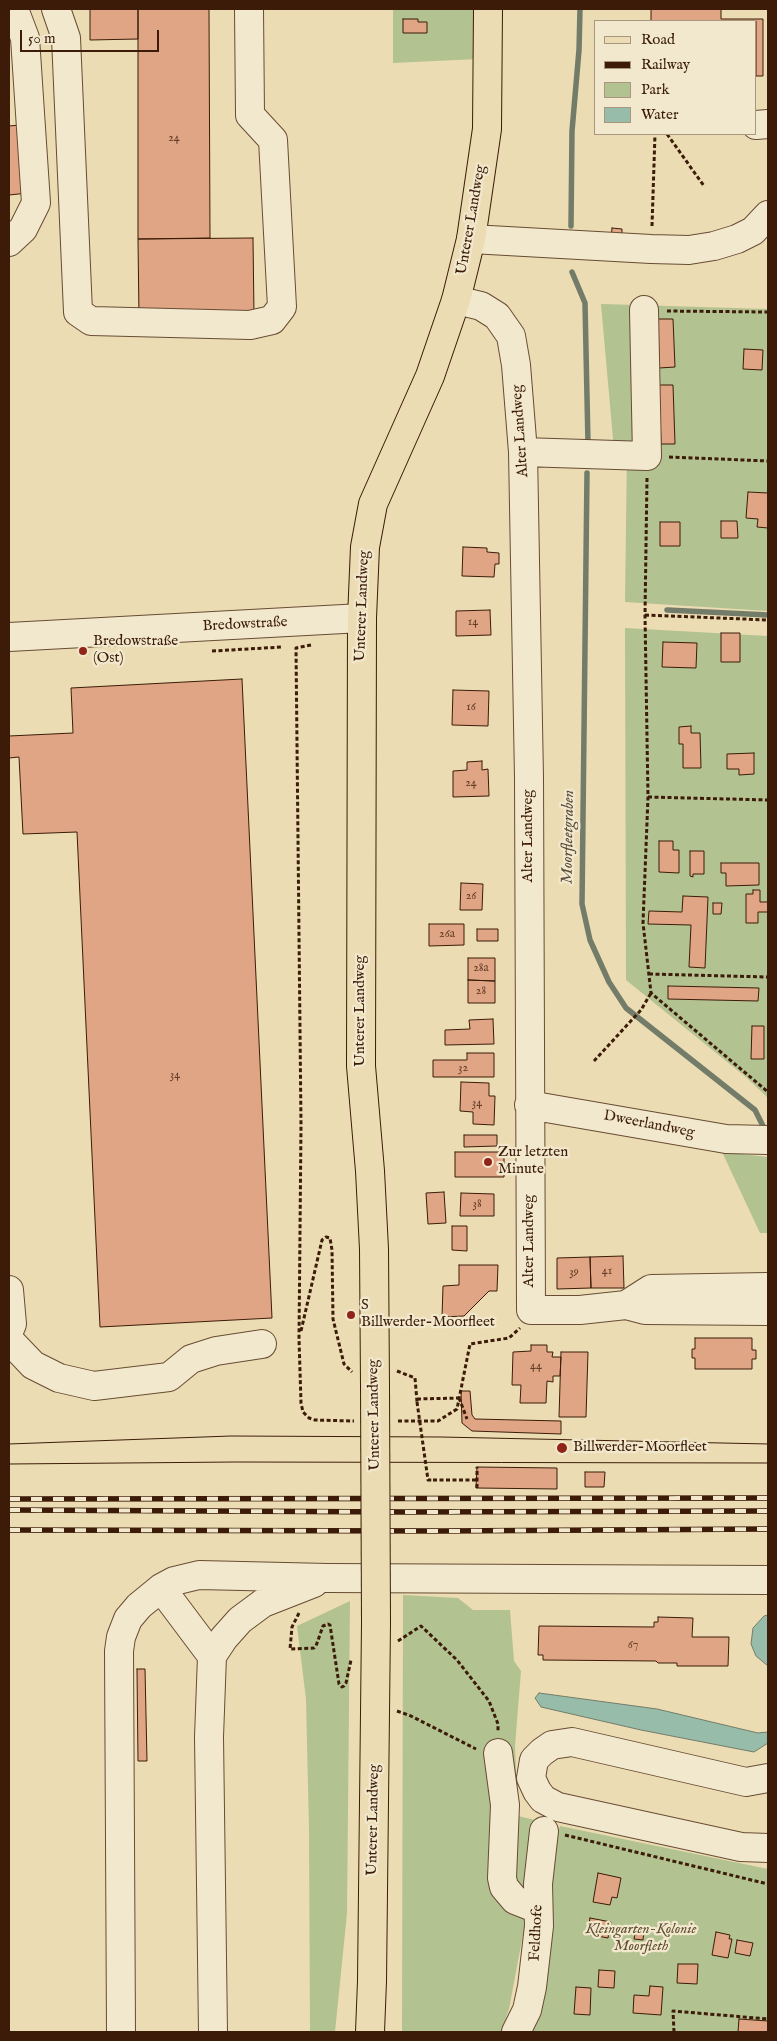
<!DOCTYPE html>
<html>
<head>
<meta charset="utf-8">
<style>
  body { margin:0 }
  #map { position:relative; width:777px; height:2041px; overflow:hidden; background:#ebdcb3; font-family:"IM FELL English",serif }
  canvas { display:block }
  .frame { position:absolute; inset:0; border:10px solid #3c1c08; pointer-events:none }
  .legend { position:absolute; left:594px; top:20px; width:162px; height:115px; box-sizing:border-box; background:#f2e8ce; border:1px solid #a9967f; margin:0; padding:6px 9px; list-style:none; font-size:15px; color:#3c1c08 }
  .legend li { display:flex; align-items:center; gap:10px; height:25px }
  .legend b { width:25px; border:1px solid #a9967f }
  .scale { position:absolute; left:20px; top:30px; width:139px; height:22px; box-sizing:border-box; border:2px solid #3c1c08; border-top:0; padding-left:6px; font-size:15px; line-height:18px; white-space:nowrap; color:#3c1c08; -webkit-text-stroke:4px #f2e8ce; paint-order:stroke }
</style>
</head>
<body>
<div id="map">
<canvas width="777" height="2041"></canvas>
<div class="frame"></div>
<ul class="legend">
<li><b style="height:6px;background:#ebdcb3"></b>Road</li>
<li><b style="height:6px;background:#3c1c08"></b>Railway</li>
<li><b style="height:14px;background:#b2c290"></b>Park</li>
<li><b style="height:14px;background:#98bcaa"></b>Water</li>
</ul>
<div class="scale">50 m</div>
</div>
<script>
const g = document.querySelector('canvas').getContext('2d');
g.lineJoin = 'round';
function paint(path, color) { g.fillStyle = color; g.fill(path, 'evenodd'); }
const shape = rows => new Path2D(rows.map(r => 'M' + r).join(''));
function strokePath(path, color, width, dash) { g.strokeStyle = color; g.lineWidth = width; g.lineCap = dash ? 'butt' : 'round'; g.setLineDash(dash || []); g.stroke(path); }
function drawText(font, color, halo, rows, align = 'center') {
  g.font = font + ' "IM FELL English",serif'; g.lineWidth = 4.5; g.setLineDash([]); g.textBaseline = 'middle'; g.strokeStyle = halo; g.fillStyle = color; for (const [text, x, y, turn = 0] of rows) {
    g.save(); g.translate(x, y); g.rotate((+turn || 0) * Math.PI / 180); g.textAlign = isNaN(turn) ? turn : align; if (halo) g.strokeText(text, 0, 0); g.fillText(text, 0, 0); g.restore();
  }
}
const green = shape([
  [393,9,477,9,477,59,393,63],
  [601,304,768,309,768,611,625,602,627,450,614,450],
  [625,628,768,636,768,1098,747,1078,626,980],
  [722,1152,768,1157,768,1233,760,1233],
  [403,1595,458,1598,473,1610,510,1610,514,1661,521,1671,515,1746,518,1816,544,1822,509,2009,501,2032,402,2032],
  [350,1601,347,1913,335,2032,310,2032,309,1829,306,1699,297,1626],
  [560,1826,768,1869,768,2032,525,2032,549,1857]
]);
const water = shape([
  [768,1615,768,1666,756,1656,751,1644,753,1628,764,1616,768,1615],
  [539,1693,657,1709,758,1733,768,1732,768,1743,754,1752,641,1730,541,1707,535,1698,539,1693]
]);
const stream = shape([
  [571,226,572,131,579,50,580,9],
  [572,272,585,303,588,444],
  [587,473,582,904,590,940,609,982,626,1008,755,1110,763,1126],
  [667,610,768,615]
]);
const building = shape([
  [90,9,138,9,138,39,90,40,90,9],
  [138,9,209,9,210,238,138,239,138,9],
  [651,9,721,9,721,19,763,19,763,76,756,76,756,21,651,21,651,9],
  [403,19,418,19,418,22,427,22,427,33,403,33,403,19],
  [20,125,28,193,9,195,9,126,20,125],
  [612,228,622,229,622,241,611,241,612,228],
  [253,238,254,315,139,317,138,239,253,238],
  [658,319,673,319,675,367,659,368,658,319],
  [744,349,763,350,762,370,743,369,744,349],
  [659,385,673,385,675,444,661,444,659,385],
  [748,492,768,493,768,528,757,527,758,519,746,518,748,492],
  [721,521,737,521,738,538,721,538,721,521],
  [660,522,680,522,680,546,660,546,660,522],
  [463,547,487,548,487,552,499,553,499,564,495,564,494,577,462,576,463,547],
  [490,610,491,635,456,636,456,611,490,610],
  [721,633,740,633,740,662,721,662,721,633],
  [663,642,697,643,696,668,662,667,663,642],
  [242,679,272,1318,100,1327,77,832,23,834,19,757,9,758,9,736,73,733,71,688,242,679],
  [453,690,489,691,488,726,452,725,453,690],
  [691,726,691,733,700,733,701,768,683,768,683,744,679,744,679,727,691,726],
  [754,753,754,774,739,775,739,769,727,769,727,754,754,753],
  [482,761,482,770,488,769,489,796,453,797,453,771,467,770,467,762,482,761],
  [659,841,673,841,673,850,679,850,679,873,659,872,659,841],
  [690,851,704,851,704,874,693,874,693,877,690,876,690,851],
  [721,863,759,863,759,885,726,886,726,873,721,873,721,863],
  [461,883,483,884,482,910,460,910,461,883],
  [753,890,760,890,760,902,768,902,768,912,758,912,758,923,746,923,746,894,753,894,753,890],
  [683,896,708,897,705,968,689,967,691,925,648,924,649,911,682,912,683,896],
  [713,903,722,903,721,914,713,914,713,903],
  [429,924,464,924,464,945,429,946,429,924],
  [477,929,498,929,498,941,477,941,477,929],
  [468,958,495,958,495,981,468,980,468,958],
  [468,980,495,981,495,1003,468,1003,468,980],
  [668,986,759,988,758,1001,668,999,668,986],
  [493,1019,494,1044,445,1045,445,1030,470,1029,469,1020,493,1019],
  [752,1026,764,1026,764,1059,751,1059,752,1026],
  [467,1053,494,1053,494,1077,433,1077,433,1060,467,1060,467,1053],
  [461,1082,489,1083,489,1096,495,1096,494,1125,473,1124,473,1112,460,1111,461,1082],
  [464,1135,497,1135,497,1146,464,1147,464,1135],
  [455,1152,504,1152,504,1177,455,1177,455,1152],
  [444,1192,446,1223,428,1224,426,1193,444,1192],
  [461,1193,494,1194,494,1216,460,1216,461,1193],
  [452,1226,467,1226,467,1251,452,1250,452,1226],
  [623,1256,624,1288,591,1288,590,1257,623,1256],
  [590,1257,591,1288,557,1289,557,1258,590,1257],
  [459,1265,498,1265,497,1291,489,1291,464,1316,442,1317,443,1286,459,1285,459,1265],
  [695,1338,752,1338,752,1350,756,1350,756,1359,752,1359,752,1369,695,1369,695,1358,692,1358,692,1349,695,1349,695,1338],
  [531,1345,547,1345,547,1352,553,1352,552,1357,561,1357,560,1376,553,1376,553,1382,547,1381,546,1403,520,1403,521,1385,512,1385,513,1352,531,1351,531,1345],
  [561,1352,588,1352,586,1417,559,1417,561,1352],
  [461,1391,470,1391,472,1415,475,1419,561,1421,561,1434,472,1431,462,1423,461,1391],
  [477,1467,557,1468,557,1489,476,1488,477,1467],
  [585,1472,605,1472,604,1487,585,1487,585,1472],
  [658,1617,693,1618,692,1637,729,1637,728,1666,677,1666,677,1663,658,1663,656,1661,543,1660,543,1655,538,1655,539,1626,654,1627,654,1622,658,1622,658,1617],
  [137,1669,145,1669,147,1761,138,1761,137,1669],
  [598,1873,621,1878,617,1898,612,1897,610,1905,593,1902,598,1873],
  [590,1918,611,1922,608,1938,587,1934,590,1918],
  [636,1929,644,1930,643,1940,634,1939,636,1929],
  [716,1932,730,1935,729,1939,732,1939,728,1958,712,1955,716,1932],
  [737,1940,753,1943,750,1956,735,1953,737,1940],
  [678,1964,698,1964,697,1984,677,1983,678,1964],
  [599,1970,615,1971,614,1988,598,1987,599,1970],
  [650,1986,663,1987,661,2015,633,2013,634,1995,649,1996,650,1986],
  [576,1987,591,1988,590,2015,574,2014,576,1987],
  [739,2019,768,2021,768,2032,738,2032,739,2019]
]);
const path = shape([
  [667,134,704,186],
  [652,226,655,134],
  [667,311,768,312],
  [669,457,768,461],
  [647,478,645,615,648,797,643,923,651,993,768,1092],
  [645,615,768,620],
  [311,645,296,648,301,1125,299,1339,301,1403,303,1412,309,1418,315,1420,354,1421],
  [212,651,283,647],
  [648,797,768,800],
  [649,974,768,977],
  [594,1061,641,1010,651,993],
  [301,1331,322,1240,326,1237,330,1238,332,1250,333,1319,344,1364,352,1372],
  [397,1371,415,1378,417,1402],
  [459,1398,467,1419],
  [417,1399,459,1398],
  [398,1421,438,1421,457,1409,470,1344,509,1338,520,1328],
  [433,1480,477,1480],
  [477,1488,477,1467],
  [299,1613,292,1627,290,1649,314,1648,316,1646,323,1626,328,1624,330,1625,339,1684,342,1687,344,1686,346,1683,351,1660],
  [398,1641,421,1626,457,1660,489,1701,498,1724,498,1731],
  [397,1711,411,1716,476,1749],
  [565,1835,768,1884],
  [674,2032,673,2011,768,2019]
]);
const minor = shape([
  [56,9,66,38,78,312,91,321,250,325,272,320,282,307,273,140,250,115,249,9],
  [756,125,768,124],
  [471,239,651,249,689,250,714,246,737,239,753,231,768,215],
  [9,242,23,229,36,203,25,38,14,9],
  [456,300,481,306,497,316,511,336,516,365,523,452,529,778,531,1310,580,1310,626,1305,651,1289,768,1287],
  [523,452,647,456,644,310],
  [9,637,362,618],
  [529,1105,726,1139,768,1140],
  [9,1290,12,1324,9,1331],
  [626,1305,645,1310,768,1311],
  [9,1340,33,1365,59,1378,94,1386,169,1377,191,1359,216,1351,262,1344],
  [161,1588,212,1656],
  [498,1753,505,1805,502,1878,504,1887,515,1900,538,1909],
  [768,1778,746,1782,572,1742,552,1745,542,1752,534,1760,531,1778,537,1791,543,1799,558,1807,741,1847,768,1848],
  [121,2032,119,1651,121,1637,128,1619,139,1606,161,1588,174,1581,199,1575,328,1578,768,1580],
  [213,2032,209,1737,212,1656,224,1638,240,1620,263,1603,314,1583],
  [516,2032,527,2010,532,1987,539,1926,538,1884,544,1831]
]);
const major = shape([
  [375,1386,374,1249,370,1171,361,1066,362,618,365,547,373,504,430,376,456,300,471,239,487,129,488,9],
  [370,2032,372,1981,376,1623]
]);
const tram = shape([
  [9,1444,231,1436,441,1437,768,1444],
  [9,1464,235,1462,768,1463]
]);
const rail = shape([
  [9,1499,768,1498],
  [9,1510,405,1512,768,1511],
  [9,1530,441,1531,768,1529]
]);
const pathBridge = shape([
  [417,1402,428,1480,433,1480]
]);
const majorBridge = shape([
  [375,1386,376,1623]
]);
const markers = [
  [83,651,5,"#8f2418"],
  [488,1162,5,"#8f2418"],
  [351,1315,5,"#8f2418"],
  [562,1448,6,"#8f2418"]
];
const numberNames = [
  ["24",174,139],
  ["14",473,623],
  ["16",471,708],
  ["24",471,784],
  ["26",471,897],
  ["26a",447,935],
  ["28a",481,969],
  ["28",481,992],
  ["32",463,1069],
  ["34",175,1076],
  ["34",477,1104],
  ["38",477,1205],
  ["41",607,1272],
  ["39",574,1273],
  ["44",536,1367],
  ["67",633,1646]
];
const streetNames = [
  ["Unterer Landweg",472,220,-80],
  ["Alter Landweg",521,431,-94],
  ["Unterer Landweg",363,606,-88],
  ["Bredowstraße",245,625,-3],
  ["Alter Landweg",529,836,-90],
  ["Unterer Landweg",361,1011,-90],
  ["Dweerlandweg",649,1125,11],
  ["Alter Landweg",530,1241,-90],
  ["Unterer Landweg",375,1415,-91],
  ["Unterer Landweg",374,1820,-89],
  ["Feldhofe",537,1933,-87]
];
const poiNames = [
  ["Bredowstraße",93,642],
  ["(Ost)",93,659],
  ["Zur letzten",498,1153],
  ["Minute",498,1170],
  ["S",361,1306],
  ["Billwerder-Moorfleet",361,1323],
  ["Billwerder-Moorfleet",573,1448]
];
const parkNames = [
  ["Kleingarten-Kolonie",641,1930],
  ["Moorfleth",641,1947]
];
const waterNames = [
  ["Moorfleetgraben",569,837,-89]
];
paint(green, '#b2c290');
paint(water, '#98bcaa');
strokePath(water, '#737c69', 1);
strokePath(stream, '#737c69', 5.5);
paint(building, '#dfa584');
strokePath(building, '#3c1c08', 1);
strokePath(minor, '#684c33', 30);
strokePath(major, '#3c1c08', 30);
strokePath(path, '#3c1c08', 3, [4, 2.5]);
strokePath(minor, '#f2e8ce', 28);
strokePath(major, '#ebdcb3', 28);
strokePath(tram, '#3c1c08', 1);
strokePath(rail, '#3c1c08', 5.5);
strokePath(rail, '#f2e8ce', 4, [11]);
strokePath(majorBridge, '#3c1c08', 30, []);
strokePath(pathBridge, '#3c1c08', 3, [4, 2.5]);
strokePath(majorBridge, '#ebdcb3', 28);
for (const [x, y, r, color] of markers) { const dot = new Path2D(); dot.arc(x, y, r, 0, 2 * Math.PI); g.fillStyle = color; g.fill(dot); strokePath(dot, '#f2e8ce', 2); }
drawText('12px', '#653e27', null, numberNames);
drawText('15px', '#3c1c08', '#f2e8ce', streetNames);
drawText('15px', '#3c1c08', '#f2e8ce', poiNames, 'left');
drawText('italic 15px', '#5f4e31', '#f2e8ce', parkNames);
drawText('italic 16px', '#584c39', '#f2e8ce', waterNames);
</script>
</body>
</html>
